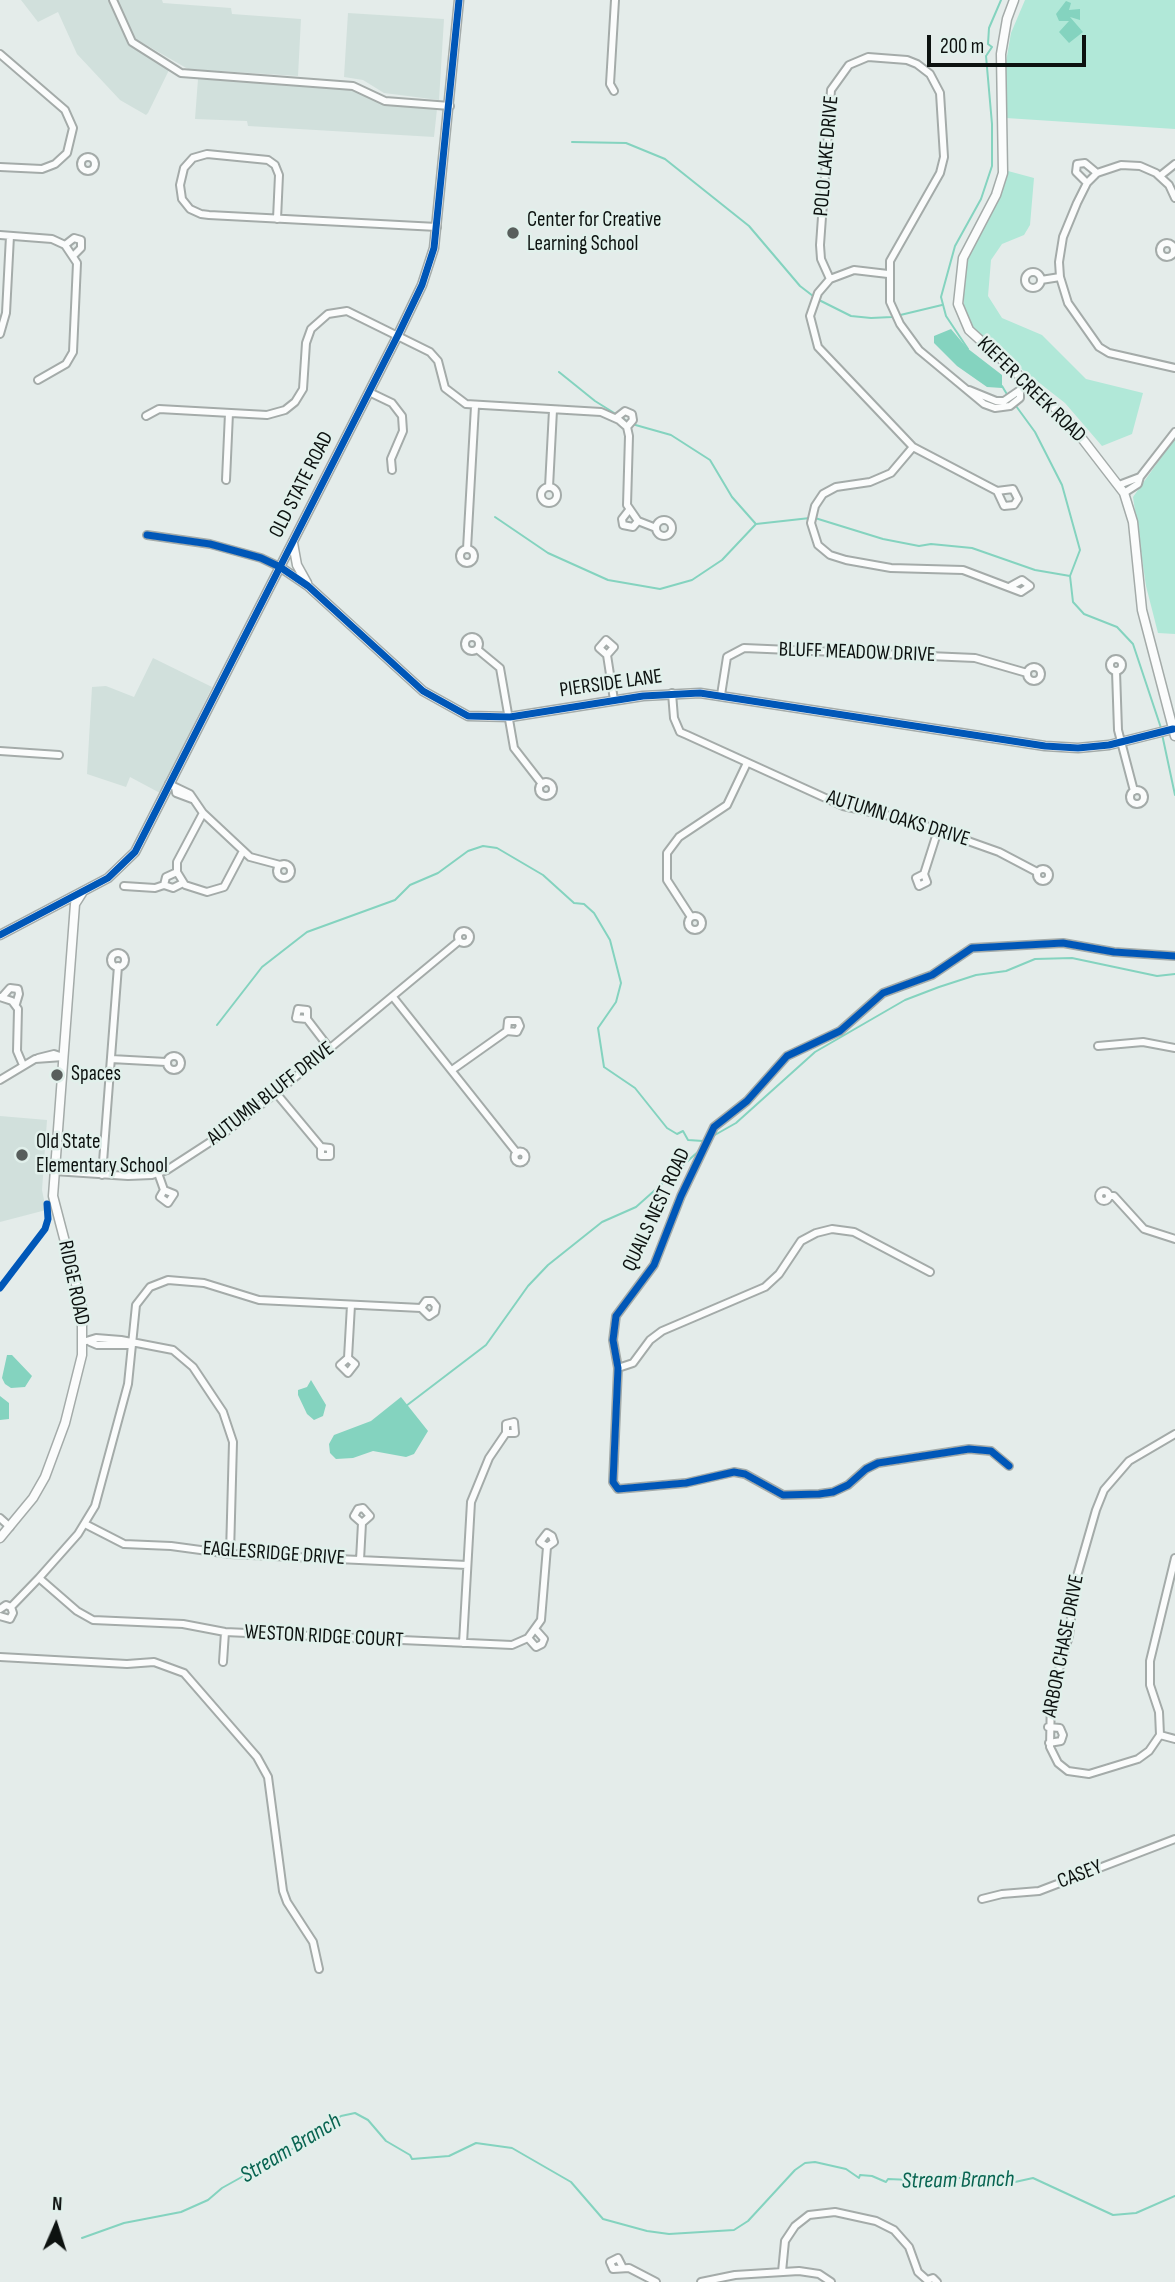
<!DOCTYPE html>
<html>
<head>
<meta charset="utf-8">
<style>
  body { margin:0 }
  #map { position:relative; width:1175px; height:2282px; overflow:hidden; background:#e4ecea; font-family:"Sofia Sans Condensed",sans-serif }
  canvas { display:block }
  .north { position:absolute; left:21px; top:2191px; width:70px; height:70px; -webkit-text-stroke:5px #e1f0eb; paint-order:stroke; rotate:3deg; font-size:19px; font-weight:700; line-height:28px; text-align:center; color:#0d1210 }
  .north::after { content:''; display:block; margin:auto; width:24px; height:32px; background:#0d1210; clip-path:polygon(50% 0,100% 100%,50% 72%,0 100%) }
  .scale { position:absolute; left:927px; top:35px; width:159px; height:32px; box-sizing:border-box; border:4px solid #0d1210; border-top:0; padding-left:9px; font-size:21px; line-height:24px; white-space:nowrap; color:#0d1210; -webkit-text-stroke:5px #e1f0eb; paint-order:stroke }
</style>
</head>
<body>
<div id="map">
<canvas width="1175" height="2282"></canvas>
<div class="north">N</div>
<div class="scale">200 m</div>
</div>
<script>
const g = document.querySelector('canvas').getContext('2d');
g.lineJoin = 'round';
function paint(path, color) { g.fillStyle = color; g.fill(path, 'evenodd'); }
const shape = rows => new Path2D(rows.map(r => 'M' + r).join(''));
function strokePath(path, color, width, dash) { g.strokeStyle = color; g.lineWidth = width; g.lineCap = dash ? 'butt' : 'round'; g.setLineDash(dash || []); g.stroke(path); }
function drawText(font, color, halo, rows, align = 'center') {
  g.font = font + ' "Sofia Sans Condensed",sans-serif'; g.lineWidth = 5; g.setLineDash([]); g.textBaseline = 'middle'; g.strokeStyle = halo; g.fillStyle = color; for (const [text, x, y, turn = 0] of rows) {
    g.save(); g.translate(x, y); g.rotate((+turn || 0) * Math.PI / 180); g.textAlign = isNaN(turn) ? turn : align; if (halo) g.strokeText(text, 0, 0); g.fillText(text, 0, 0); g.restore();
  }
}
const built = shape([
  [21,0,110,0,128,43,169,70,148,113,146,115,120,100,77,54,58,12,38,22],
  [117,0,162,0,163,3,231,8,232,14,301,19,298,76,188,69,134,38],
  [348,13,444,19,439,100,384,93,363,80,344,77],
  [198,79,349,88,380,103,437,109,434,137,248,126,247,121,195,119],
  [153,658,212,687,160,793,130,777,126,787,87,774,92,687,106,686,134,697],
  [0,1116,47,1120,42,1190,46,1210,0,1222]
]);
const green = shape([
  [1025,0,1175,0,1175,129,1006,118,1006,62,1011,33],
  [1008,171,1034,178,1030,225,1024,235,1002,244,991,260,988,296,1002,318,1042,335,1086,379,1143,393,1132,434,1102,446,1065,403,987,342,973,327,964,310,963,272,969,254,1002,192],
  [1175,438,1175,634,1158,633,1146,586,1133,497]
]);
const water = shape([
  [1066,1,1071,3,1069,10,1080,9,1080,20,1070,17,1083,32,1069,43,1059,32,1069,21,1059,21,1056,14],
  [951,329,967,348,1002,375,1002,388,987,387,957,366,934,343,934,336],
  [7,1355,12,1355,32,1376,25,1387,11,1388,5,1384,2,1378],
  [311,1380,326,1405,323,1416,314,1420,307,1414,298,1395,298,1390,307,1387],
  [0,1396,9,1403,9,1419,0,1420],
  [401,1397,428,1431,414,1454,406,1457,373,1451,353,1458,336,1459,330,1453,329,1444,334,1435,371,1421]
]);
const stream = shape([
  [572,142,626,143,665,159,749,226,800,286,813,296],
  [817,299,851,316,871,318,892,317,942,305],
  [968,349,946,316,941,297,955,246,981,199,992,166,992,124,986,56,992,47,988,44,989,28,1001,0],
  [559,372,595,401,627,421],
  [1002,386,1008,396],
  [1016,406,1035,432,1062,485,1080,550,1070,576,1073,602,1084,614,1117,627,1133,644,1161,728],
  [632,424,671,435,710,460,732,497,755,523],
  [495,517,548,553,608,580,660,589,692,580,722,560,756,524,810,518],
  [815,518,883,539,919,546,931,544,972,548,1035,570,1070,576],
  [1162,734,1175,795],
  [217,1025,262,967,307,932,395,900,410,885,438,873,468,851,483,846,497,848,543,875,574,903,584,904,594,913,610,940,621,983,616,1002,598,1028,604,1067,635,1088,667,1128,677,1134,683,1131,688,1140,703,1141],
  [713,1136,736,1123,815,1052,905,1000,939,987,976,975,1006,971,1035,959,1072,958,1157,976,1175,974],
  [406,1406,486,1345,528,1286,548,1265,602,1222,636,1207,700,1150],
  [82,2238,124,2223,181,2212,208,2200,222,2188,310,2139,341,2116,355,2113,368,2120,386,2141,410,2155,412,2159,449,2156,476,2143,512,2148,571,2182,603,2219,647,2231,669,2234,734,2230,748,2221,795,2170,805,2163,815,2162,846,2169,859,2178,860,2175,872,2176,886,2182,888,2179,934,2181,968,2177,1006,2184,1033,2178,1113,2215,1136,2213,1175,2196]
]);
const street = shape([
  [113,0,132,42,181,73,353,86,385,101,450,106],
  [0,54,65,110,73,128,67,153,55,164,42,169,0,167],
  [614,91,610,84,615,0],
  '81 164a7 7 0 1 1 14 0a7 7 0 1 1-14 0Z',
  [1160,176,1175,164],
  [1087,183,1076,172,1077,164,1085,163,1097,173],
  [1175,198,1169,185,1156,173,1140,166,1121,165,1097,173,1087,183,1077,203,1063,237,1059,262,1060,277,1068,303,1099,347,1109,353,1175,368],
  [277,219,279,175,275,165,268,160,207,154,193,158,184,168,180,185,182,199,190,209,201,214,209,215,437,227],
  [0,235,52,239,65,245,77,263,73,352,66,364,38,380],
  '1160 250a7 7 0 1 1 14 0a7 7 0 1 1-14 0Z',
  [65,245,74,238,81,240,81,248,74,255],
  '1025 280a8 8 0 1 1 16 0a8 8 0 1 1-16 0Z',
  [888,274,854,270,830,279,818,293,810,316,818,347,913,447,997,491,1004,506,1014,505,1018,499,1013,489,997,491],
  [830,279,821,259,820,245,831,90,849,65,868,57,907,60,917,64,930,74,940,93,944,157,940,173,890,261,890,302,900,324,919,350,984,404,995,408,1010,406,1020,398,1020,390,1026,382],
  [1041,280,1060,277],
  [0,334,6,313,10,236],
  [969,390,996,401,1004,401,1020,390],
  [369,392,392,403,402,416,403,431,391,459,392,470],
  [146,416,159,409,267,415,285,410,295,402,303,389,306,343,311,329,328,314,347,311,430,352,438,361,445,388,466,404,601,412,619,420,627,427,629,436,627,505,638,521,656,528],
  [616,418,625,411,632,414,633,420,627,427],
  [913,447,891,473,870,482,836,487,823,494,815,506,811,523,818,545,830,555,846,560,891,568,963,570,1021,592,1030,586,1022,580,1011,586],
  [226,480,229,413],
  [1119,485,1140,477],
  [549,487,553,410],
  '541 495a8 8 0 1 1 16 0a8 8 0 1 1-16 0Z',
  [1124,493,1138,484,1140,477,1175,432],
  [629,510,622,519,623,525,633,527,638,521],
  '656 528a8 8 0 1 1 16 0a8 8 0 1 1-16 0Z',
  [147,535,210,544,261,558,280,567],
  '460 556a7 7 0 1 1 14 0a7 7 0 1 1-14 0Z',
  [467,549,475,406],
  '465 644a7 7 0 1 1 14 0a7 7 0 1 1-14 0Z',
  [477,649,500,668,514,748,542,784],
  [607,655,614,647,606,640,599,648,607,655,614,700],
  '1110 665a6 6 0 1 1 12 0a6 6 0 1 1-12 0Z',
  '1027 674a7 7 0 1 1 14 0a7 7 0 1 1-14 0Z',
  [1116,671,1118,730,1134,791],
  [672,693,674,718,680,732,687,735,843,806,909,820,999,852,1037,872],
  [721,695,727,657,744,648,975,658,1027,673],
  [0,751,59,755],
  '539 789a7 7 0 1 1 14 0a7 7 0 1 1-14 0Z',
  [169,784,190,794,203,813,250,857,280,865],
  [175,787,176,793,192,799],
  '1130 797a7 7 0 1 1 14 0a7 7 0 1 1-14 0Z',
  [203,813,177,862,177,872,185,885,207,892,224,887,243,851],
  '277 871a7 7 0 1 1 14 0a7 7 0 1 1-14 0Z',
  '1037 875a6 6 0 1 1 12 0a6 6 0 1 1-12 0Z',
  [177,872,166,877,164,885,173,888,183,883],
  [924,874,927,882,919,886,916,878,924,874,938,830],
  [124,886,155,888,164,885],
  '688 923a7 7 0 1 1 14 0a7 7 0 1 1-14 0Z',
  [691,917,667,880,667,853,679,837,727,805,747,763],
  '458 937a6 6 0 1 1 12 0a6 6 0 1 1-12 0Z',
  '111 960a7 7 0 1 1 14 0a7 7 0 1 1-14 0Z',
  [0,997,12,1001,18,1009,17,1051,23,1065],
  [2,997,10,988,18,989,19,994,16,1004],
  [393,997,517,1153],
  [307,1019,296,1018,298,1009,307,1010,307,1019,330,1049],
  [1098,1046,1143,1042,1175,1048],
  '167 1063a7 7 0 1 1 14 0a7 7 0 1 1-14 0Z',
  [38,1058,54,1054,63,1057],
  [111,1059,166,1062],
  [452,1070,507,1031,517,1032,520,1026,518,1021,508,1021,507,1031],
  [0,1080,35,1059,63,1057],
  [276,1093,321,1147,321,1156,330,1156,330,1148,321,1147],
  '514.5 1157a5.5 5.5 0 1 1 11 0a5.5 5.5 0 1 1-11 0Z',
  [54,1171,128,1176,152,1175,167,1170,224,1133,276,1093,459,941],
  [158,1173,164,1190,160,1197,168,1203,174,1194,164,1190],
  [102,1175,118,966],
  '1099 1196a5 5 0 1 1 10 0a5 5 0 1 1-10 0Z',
  [1109,1196,1114,1196,1144,1229,1175,1239],
  [83,1342,96,1338,121,1340,173,1350,193,1367,223,1412,233,1442,230,1554],
  [90,1342,97,1345,132,1345],
  [348,1358,355,1364,348,1373,340,1365,348,1358,351,1305],
  [618,1368,633,1363,650,1340,662,1331,765,1287,779,1274,801,1241,816,1233,832,1229,854,1232,930,1272],
  [1175,1434,1129,1461,1104,1490,1096,1510,1075,1583,1069,1636,1051,1696,1050,1747,1058,1763,1068,1771,1089,1774,1138,1759,1149,1751,1160,1735,1159,1712,1150,1685,1150,1661,1175,1558],
  [1009,1466,991,1451,969,1449,878,1463,866,1469,848,1485,833,1492,819,1494,783,1495,745,1474,734,1472,686,1483,618,1489,613,1482,618,1368,613,1340,616,1316,654,1265,681,1196,714,1127,747,1101,787,1056,840,1031,883,993,932,975,972,948,1063,943,1114,952,1175,956],
  [0,1518,10,1527],
  [85,1524,124,1544,171,1546,230,1554,467,1565],
  [360,1560,362,1523,370,1516,363,1508,358,1509,354,1516,362,1523],
  [39,1578,77,1611,93,1620,183,1624,225,1632,512,1645,528,1638,541,1620,547,1547,554,1542,552,1536,547,1533,540,1542,547,1547],
  [0,1609,6,1605,11,1607,39,1578,78,1534,95,1506,128,1384,136,1305,150,1287,168,1280,204,1283,259,1300,421,1308,429,1316,435,1312,436,1306,432,1301,426,1301,421,1308],
  [0,1616,10,1619,13,1613,11,1607],
  [528,1638,536,1647,542,1644,544,1639,536,1630],
  [463,1643,471,1502,489,1458,506,1433,515,1433,514,1422,506,1424,506,1433],
  [0,1657,127,1664,154,1662,184,1673,257,1757,268,1777,283,1891,287,1902,313,1942,319,1969],
  [223,1662,225,1632],
  [1048,1727,1060,1728,1063,1735,1061,1741,1049,1743],
  [1160,1735,1175,1739],
  [982,1899,1002,1894,1039,1891,1175,1839],
  [622,2266,618,2258,610,2262,613,2269,629,2268,656,2282],
  [782,2272,785,2241,795,2226,809,2215,835,2212,876,2221,894,2230,909,2247,918,2272,927,2280,933,2278,937,2282],
  [701,2282,735,2275,799,2271,819,2274,831,2282]
]);
const secondary = shape([
  [1014,0,1007,19,1001,54,1003,173,996,195,963,258,958,304,969,330,1067,419,1124,493,1133,522,1142,610,1175,736],
  [293,543,297,565,307,583],
  [280,567,308,586,423,691,468,716,510,717,643,696,700,693,1045,746,1078,748,1109,745,1173,729],
  [0,935,108,878,135,852,398,335,422,285,434,248,459,0],
  [0,1538,33,1498,45,1477,65,1423,82,1355,82,1307,53,1196,75,904,82,893]
]);
const cycleway = shape([
  [147,535,210,544,261,558,280,567,308,586,423,691,468,716,510,717,643,696,700,693,1045,746,1078,748,1109,745,1173,729],
  [0,935,108,878,135,852,398,335,422,285,434,248,459,0],
  [0,1288,45,1229,48,1219,47,1204],
  [1009,1466,991,1451,969,1449,878,1463,866,1469,848,1485,833,1492,819,1494,783,1495,745,1474,734,1472,686,1483,618,1489,613,1482,618,1368,613,1340,616,1316,654,1265,681,1196,714,1127,747,1101,787,1056,840,1031,883,993,932,975,972,948,1063,943,1114,952,1175,956]
]);
const markers = [
  [513,233,7,"#585e5c"],
  [57,1075,7,"#585e5c"],
  [22,1155,7,"#585e5c"]
];
const streetNames = [
  ["POLO LAKE DRIVE",827,156,-85],
  ["KIEFER CREEK ROAD",1031,390,44],
  ["OLD STATE ROAD",302,485,-63],
  ["BLUFF MEADOW DRIVE",857,653,2],
  ["PIERSIDE LANE",611,684,-8],
  ["AUTUMN OAKS DRIVE",898,819,17],
  ["AUTUMN BLUFF DRIVE",271,1094,-38],
  ["QUAILS NEST ROAD",657,1210,-65],
  ["RIDGE ROAD",73,1283,78],
  ["EAGLESRIDGE DRIVE",274,1554,4],
  ["WESTON RIDGE COURT",324,1637,3],
  ["ARBOR CHASE DRIVE",1064,1646,-79],
  ["CASEY",1080,1875,-21]
];
const poiNames = [
  ["Center for Creative",527,221],
  ["Learning School",527,245],
  ["Spaces",71,1075],
  ["Old State",36,1143],
  ["Elementary School",36,1167]
];
const waterNames = [
  ["Stream Branch",291,2149,-31],
  ["Stream Branch",958,2181,-1]
];
paint(built, '#d1e0dc');
paint(green, '#b1e8d8');
paint(water, '#84d3bf');
strokePath(stream, '#84d3bf', 2);
strokePath(street, '#a4aba9', 10);
strokePath(secondary, '#a4aba9', 11);
strokePath(street, '#fbfcfc', 6);
strokePath(secondary, '#fbfcfc', 8);
strokePath(cycleway, '#0057b8', 7);
for (const [x, y, r, color] of markers) { const dot = new Path2D(); dot.arc(x, y, r, 0, 2 * Math.PI); g.fillStyle = color; g.fill(dot); strokePath(dot, '#e1f0eb', 2.5); }
drawText('21px', '#0d1210', '#e1f0eb', streetNames);
drawText('21px', '#0d1210', '#e1f0eb', poiNames, 'left');
drawText('italic 23px', '#086451', '#e1f0eb', waterNames);
</script>
</body>
</html>
